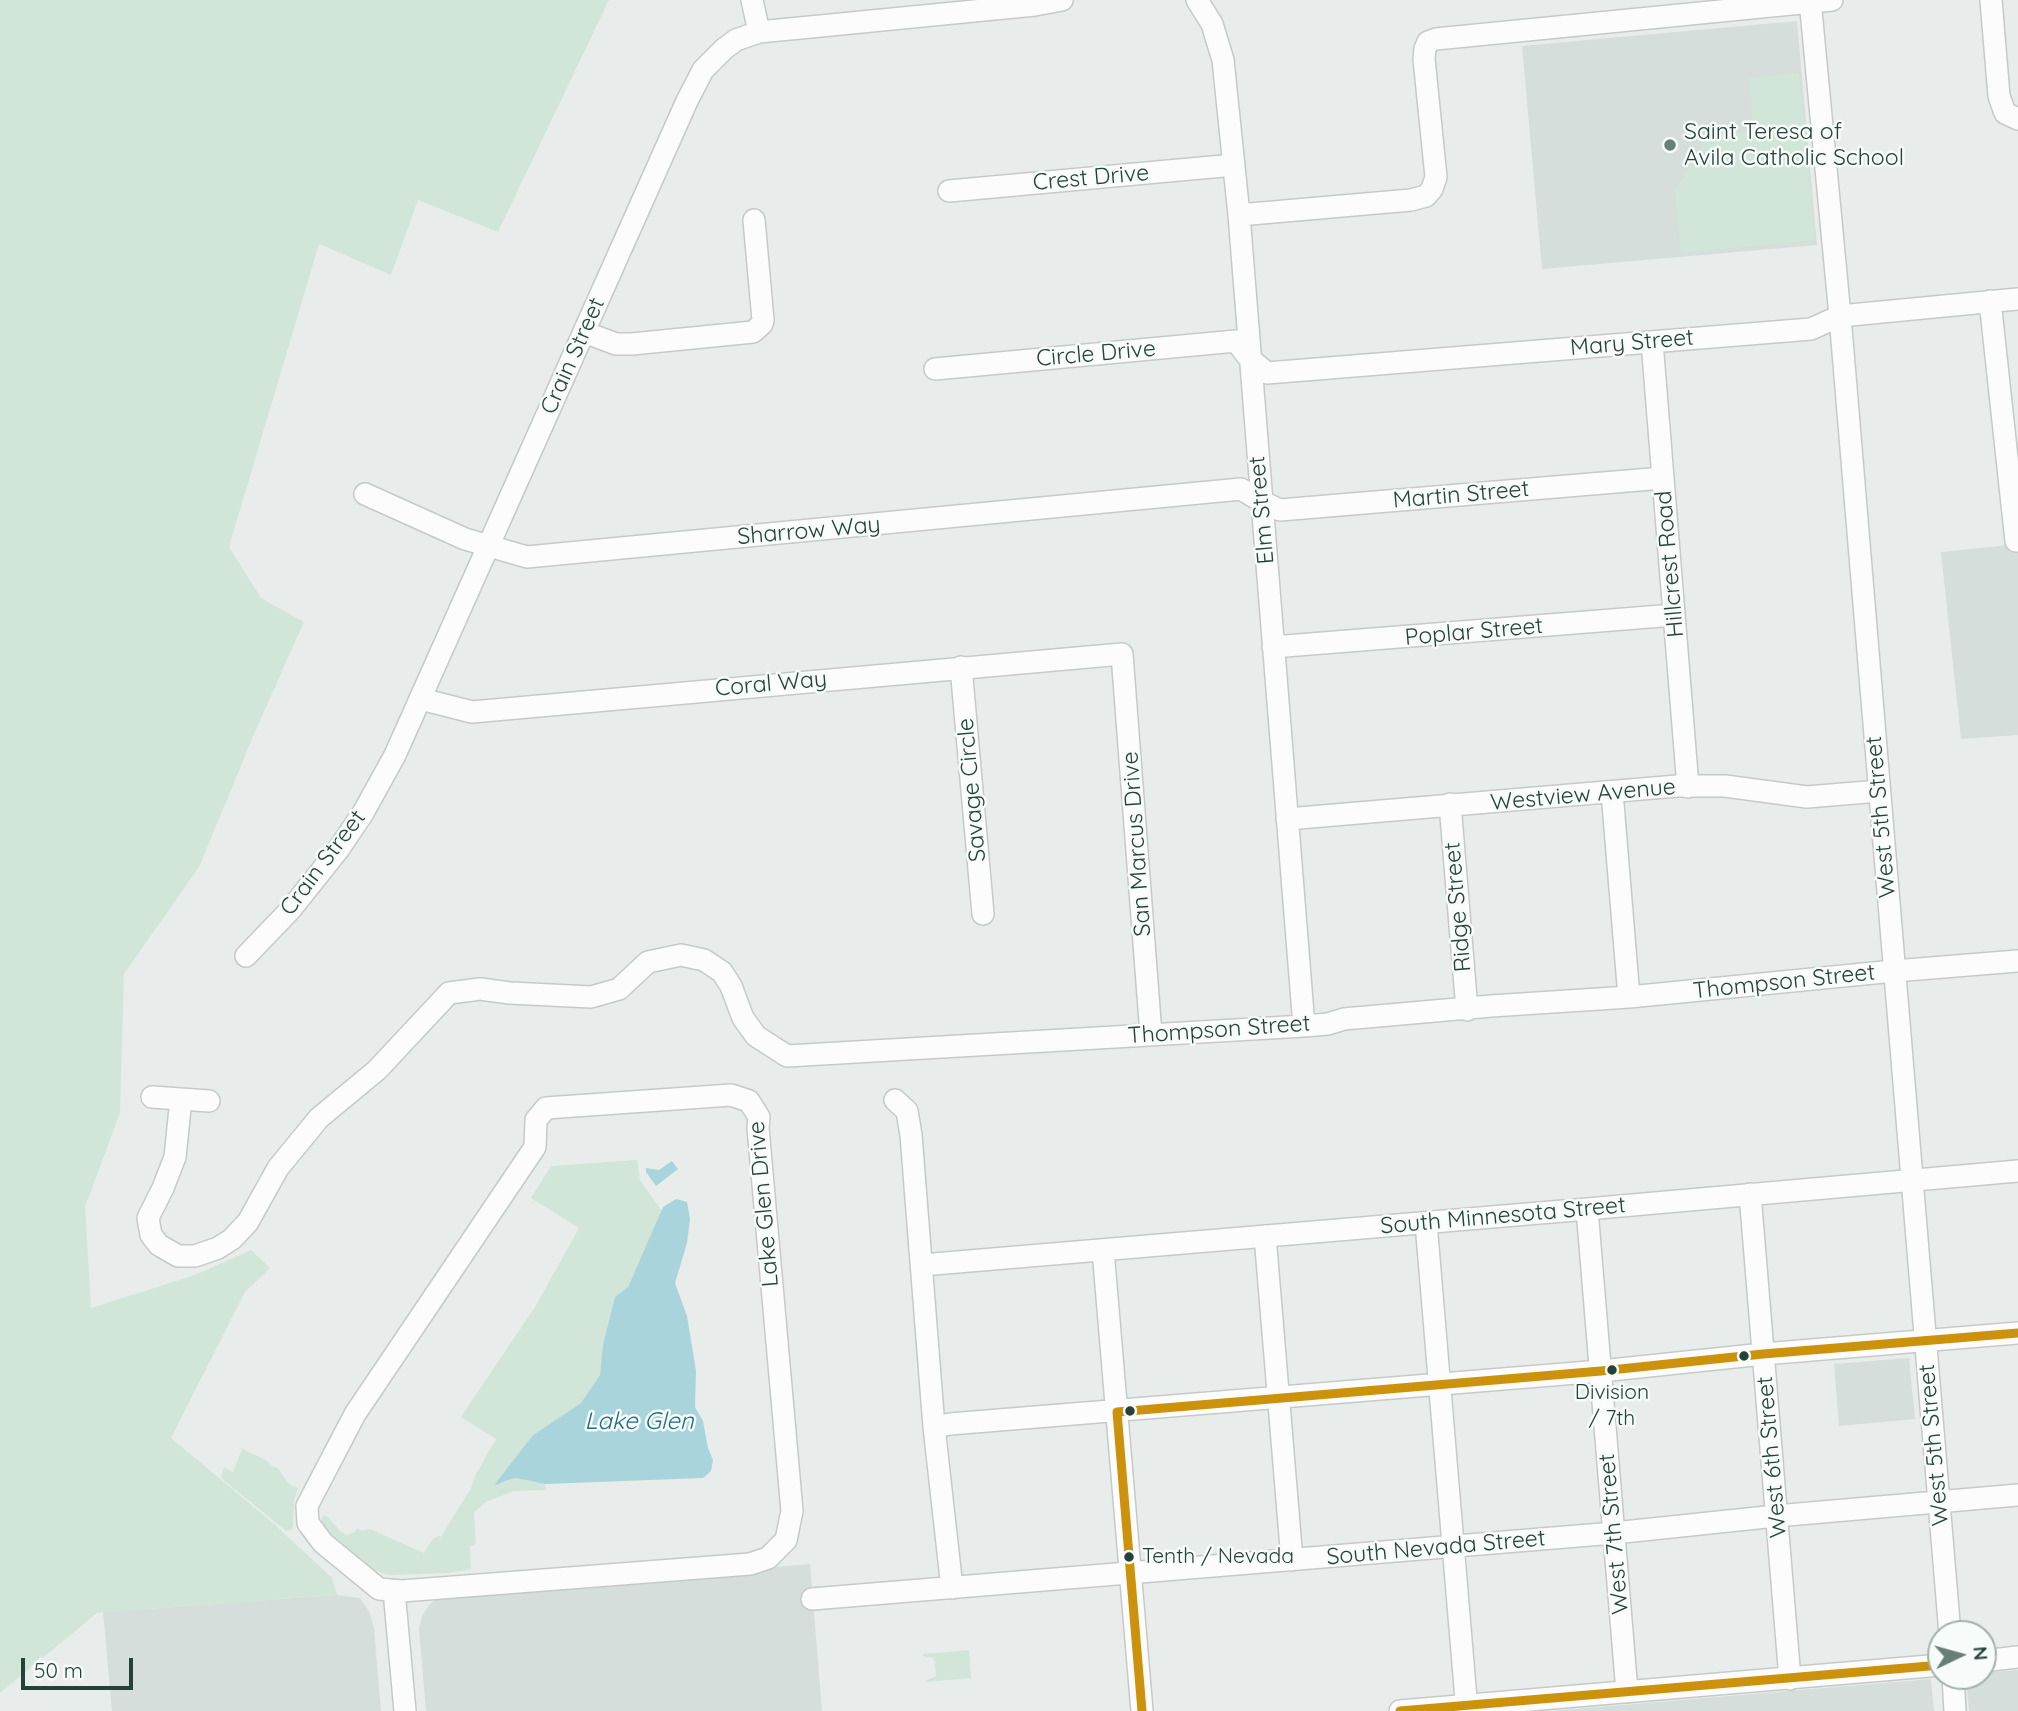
<!DOCTYPE html>
<html>
<head>
<meta charset="utf-8">
<style>
  body { margin:0 }
  #map { position:relative; width:2018px; height:1711px; overflow:hidden; background:#e8edeb; font-family:Quicksand,sans-serif }
  canvas { display:block }
  .north { position:absolute; left:1927px; top:1620px; width:70px; height:70px; box-sizing:border-box; background:#f7fbf9; border:2px solid #a3b1ad; border-radius:50%; rotate:85deg; font-size:19px; font-weight:700; line-height:28px; text-align:center; color:#24423a }
  .north::after { content:''; display:block; margin:auto; width:24px; height:32px; background:#697e78; clip-path:polygon(50% 0,100% 100%,50% 72%,0 100%) }
  .scale { position:absolute; left:21px; top:1658px; width:112px; height:32px; box-sizing:border-box; border:4px solid #24423a; border-top:0; padding-left:9px; font-size:21px; line-height:24px; white-space:nowrap; color:#24423a; -webkit-text-stroke:5px #f7fbf9; paint-order:stroke }
</style>
</head>
<body>
<div id="map">
<canvas width="2018" height="1711"></canvas>
<div class="north">N</div>
<div class="scale">50 m</div>
</div>
<script>
const g = document.querySelector('canvas').getContext('2d');
g.lineJoin = 'round';
function paint(path, color) { g.fillStyle = color; g.fill(path, 'evenodd'); }
const shape = rows => new Path2D(rows.map(r => 'M' + r).join(''));
function strokePath(path, color, width, dash) { g.strokeStyle = color; g.lineWidth = width; g.lineCap = dash ? 'butt' : 'round'; g.setLineDash(dash || []); g.stroke(path); }
function drawText(font, color, halo, rows, align = 'center') {
  g.font = font + ' Quicksand,sans-serif'; g.lineWidth = 5; g.setLineDash([]); g.textBaseline = 'middle'; g.strokeStyle = halo; g.fillStyle = color; for (const [text, x, y, turn = 0] of rows) {
    g.save(); g.translate(x, y); g.rotate((+turn || 0) * Math.PI / 180); g.textAlign = isNaN(turn) ? turn : align; if (halo) g.strokeText(text, 0, 0); g.fillText(text, 0, 0); g.restore();
  }
}
const built = shape([
  [1797,21,1817,245,1542,269,1522,46],
  [2018,544,2018,735,1961,739,1941,552],
  [1909,1358,1915,1419,1839,1426,1834,1364],
  [810,1564,822,1711,426,1711,419,1629,422,1616,430,1604,441,1595],
  [337,1595,360,1598,369,1611,374,1628,381,1711,112,1711,103,1612],
  [2018,1670,2018,1711,1969,1711,1966,1676,1983,1676,1983,1673],
  [1931,1679,1934,1711,1551,1711,1587,1708]
]);
const green = shape([
  [0,0,609,0,498,232,418,200,391,275,319,244,229,547,261,598,304,622,255,732,199,867,124,974,120,1113,85,1207,91,1308,195,1275,251,1250,270,1268,245,1292,171,1438,273,1523,332,1578,337,1595,97,1613,0,1693],
  [1799,73,1815,240,1681,253,1675,191,1708,136,1754,131,1749,78],
  [637,1160,640,1180,662,1211,628,1287,615,1297,603,1344,600,1375,581,1403,533,1435,497,1485,505,1481,516,1478,545,1484,546,1490,514,1491,486,1502,474,1512,476,1544,470,1546,471,1569,449,1573,393,1575,384,1574,373,1569,324,1528,321,1524,323,1515,328,1517,341,1532,347,1535,355,1532,357,1528,362,1531,370,1529,424,1553,434,1537,436,1538,438,1535,441,1537,471,1488,476,1474,496,1439,461,1417,535,1307,579,1228,531,1198,551,1166],
  [242,1449,266,1460,272,1466,278,1468,289,1484,298,1488,294,1501,293,1529,286,1531,221,1478,224,1467,233,1472],
  [969,1650,971,1678,926,1682,926,1681,936,1676,934,1658,923,1656,923,1654]
]);
const water = shape([
  [672,1161,678,1169,656,1186,646,1172,646,1168,659,1170],
  [676,1199,687,1202,690,1219,687,1243,675,1283,687,1316,696,1371,695,1407,703,1421,708,1448,713,1460,711,1471,703,1478,545,1484,516,1478,505,1481,497,1485,495,1484,533,1435,581,1403,600,1375,603,1344,615,1297,628,1287,663,1207]
]);
const minor = shape([
  [752,0,759,32],
  [1197,0,1212,24,1223,60,1239,215,1304,1026],
  [1810,0,1840,316,1950,1634],
  [1991,0,1999,96,2005,113,2018,119],
  [949,191,1223,166,1233,164],
  [1239,215,1411,200,1426,196,1432,189,1436,177,1424,59,1425,49,1428,42,1436,39,1832,0],
  [1990,301,2016,541],
  [584,332,616,344,632,344,753,332,762,324,763,320,754,220],
  [1652,342,1688,787],
  [935,369,1236,341,1249,358,1267,373,1811,329,1840,316,2018,299],
  [365,494,465,539,527,557,1241,489,1261,501,1280,510,1663,478],
  [1273,647,1674,615],
  [961,667,983,914],
  [421,699,472,712,1122,654,1151,1035],
  [1612,792,1629,997],
  [1450,804,1467,1010],
  [1287,819,1677,786,1725,786,1807,797,1879,791],
  [246,956,291,909,338,850,363,813,395,755,687,101,703,70,724,49,736,40,759,32,1035,5,1062,0],
  [731,1095,749,1101,759,1117,758,1128,792,1511,786,1540,768,1558,750,1564,402,1591,379,1589,323,1543,308,1523,307,1506,355,1414,535,1147,536,1120,546,1108,731,1095],
  [152,1097,209,1101],
  [181,1099,175,1157,163,1188,148,1218,151,1235,159,1245,178,1256,195,1256,218,1248,232,1239,248,1222,278,1168,319,1118,377,1070,449,993,480,989,510,993,591,997,619,989,648,962,681,955,704,960,722,972,731,986,743,1018,756,1036,787,1056,1304,1026,1328,1024,1344,1019,1491,1006,1629,997,1894,971,2018,961],
  [895,1100,907,1111,911,1135,934,1427,952,1588],
  [1750,1194,1790,1679],
  [1587,1209,1627,1692],
  [1426,1223,1467,1711],
  [1265,1236,1292,1560],
  [1103,1250,1142,1711],
  [922,1265,1587,1209,2018,1171],
  [934,1427,950,1424,1601,1371,1763,1354,2018,1333],
  [394,1591,405,1711],
  [812,1599,1614,1533,1776,1516,2018,1495],
  [1983,1661,2018,1657],
  [1953,1676,1955,1711],
  [1400,1711,1941,1665]
]);
const bus1 = shape([
  [1142,1711,1117,1412,1601,1371,1763,1354,2018,1333],
  [1400,1711,1941,1665]
]);
const markers = [
  [1670,145,7,"#697e78"],
  [1744,1356,6,"#24423a"],
  [1612,1370,6,"#24423a"],
  [1130,1411,6,"#24423a"],
  [1129,1557,6,"#24423a"]
];
const busNames = [
  ["Division",1612,1393],
  ["/ 7th",1612,1419],
  ["Tenth / Nevada",1142,1557,"left"]
];
const poiNames = [
  ["Saint Teresa of",1684,132],
  ["Avila Catholic School",1684,158]
];
const streetNames = [
  ["Crest Drive",1091,178,-5],
  ["Mary Street",1632,343,-5],
  ["Circle Drive",1096,354,-5],
  ["Crain Street",573,356,-66],
  ["Martin Street",1461,495,-5],
  ["Elm Street",1262,510,-95],
  ["Sharrow Way",809,531,-5],
  ["Hillcrest Road",1670,564,-95],
  ["Poplar Street",1474,632,-5],
  ["Coral Way",771,684,-5],
  ["Savage Circle",972,790,-95],
  ["Westview Avenue",1583,795,-5],
  ["West 5th Street",1881,817,-95],
  ["San Marcus Drive",1137,844,-94],
  ["Crain Street",323,863,-53],
  ["Ridge Street",1458,907,-95],
  ["Thompson Street",1784,982,-6],
  ["Thompson Street",1219,1030,-4],
  ["Lake Glen Drive",764,1204,-95],
  ["South Minnesota Street",1503,1216,-5],
  ["West 5th Street",1934,1445,-95],
  ["West 6th Street",1772,1457,-95],
  ["West 7th Street",1614,1534,-95],
  ["South Nevada Street",1436,1548,-5]
];
const waterNames = [
  ["Lake Glen",639,1422]
];
paint(built, '#d6dedb');
paint(green, '#d1e6d8');
paint(water, '#a9d4db');
strokePath(minor, '#c5cac8', 24);
strokePath(minor, '#fcfcfc', 21);
strokePath(bus1, '#cd920c', 9);
for (const [x, y, r, color] of markers) { const dot = new Path2D(); dot.arc(x, y, r, 0, 2 * Math.PI); g.fillStyle = color; g.fill(dot); strokePath(dot, '#f7fbf9', 2.5); }
drawText('21px', '#24423a', '#f7fbf9', busNames);
drawText('23px', '#24423a', '#f7fbf9', poiNames, 'left');
drawText('23px', '#24423a', '#f7fbf9', streetNames);
drawText('italic 24px', '#1c6f80', '#f7fbf9', waterNames);
</script>
</body>
</html>
